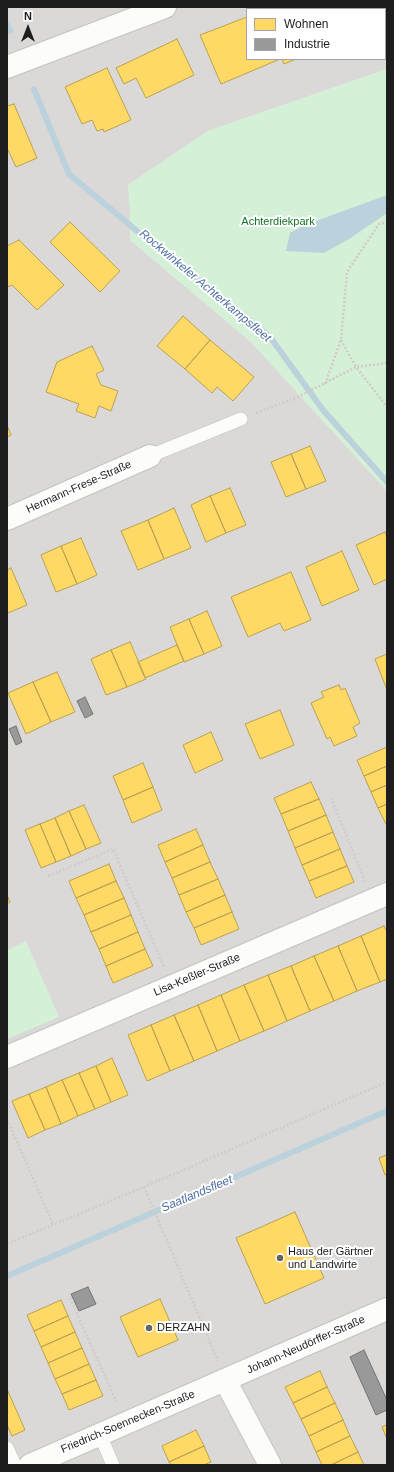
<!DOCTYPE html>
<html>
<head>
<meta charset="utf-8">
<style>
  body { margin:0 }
  #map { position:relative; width:394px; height:1472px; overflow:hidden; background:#ebeae5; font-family:Helvetica,sans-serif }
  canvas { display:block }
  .frame { position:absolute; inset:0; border:8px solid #1d1d1d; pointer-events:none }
  .legend { position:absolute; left:246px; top:8px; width:140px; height:52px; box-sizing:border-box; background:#fff; border:1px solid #a5a5a5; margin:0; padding:5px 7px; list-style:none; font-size:12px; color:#1d1d1d }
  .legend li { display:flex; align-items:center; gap:8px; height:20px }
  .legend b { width:20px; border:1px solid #a5a5a5 }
  .north { position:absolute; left:8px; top:8px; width:40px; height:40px; -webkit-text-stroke:3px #fff; paint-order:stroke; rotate:0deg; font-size:11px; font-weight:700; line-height:16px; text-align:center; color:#1d1d1d }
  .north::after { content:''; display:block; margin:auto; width:14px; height:18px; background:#1d1d1d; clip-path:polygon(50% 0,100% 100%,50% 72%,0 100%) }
</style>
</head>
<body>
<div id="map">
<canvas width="394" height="1472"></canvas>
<div class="frame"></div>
<ul class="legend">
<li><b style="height:11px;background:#ffd966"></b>Wohnen</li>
<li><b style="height:11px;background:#999"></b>Industrie</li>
</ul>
<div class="north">N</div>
</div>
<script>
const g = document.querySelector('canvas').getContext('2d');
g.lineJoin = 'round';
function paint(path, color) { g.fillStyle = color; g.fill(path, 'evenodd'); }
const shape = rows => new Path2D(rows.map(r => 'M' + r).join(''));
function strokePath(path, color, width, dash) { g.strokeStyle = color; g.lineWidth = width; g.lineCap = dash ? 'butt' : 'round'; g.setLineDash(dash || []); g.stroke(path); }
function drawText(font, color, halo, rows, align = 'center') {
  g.font = font + ' Helvetica,sans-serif'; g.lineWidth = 4; g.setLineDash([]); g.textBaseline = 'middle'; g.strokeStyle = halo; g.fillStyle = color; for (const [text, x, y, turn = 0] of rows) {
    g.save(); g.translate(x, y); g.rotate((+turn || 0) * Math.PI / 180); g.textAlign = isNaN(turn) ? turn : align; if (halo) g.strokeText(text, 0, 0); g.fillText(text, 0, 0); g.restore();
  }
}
const residential = shape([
  [7,7,387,7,387,69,208,131,128,185,130,207,130,240,251,342,387,491,387,1465,7,1465],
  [247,9,385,9,385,59,247,59]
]);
const park = shape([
  [387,69,387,491,251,342,130,240,130,207,128,185,208,131],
  [26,941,59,1017,7,1039,7,950]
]);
const water = shape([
  [387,195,387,213,349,239,324,253,286,251,290,233,305,225]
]);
const homes = shape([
  [303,7,315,7,316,9,299,9,303,7],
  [338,7,387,7,387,24,385,25,385,9,338,9,338,7],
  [247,17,247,59,280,59,221,84,200,35,247,17],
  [177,39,194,75,146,98,136,78,124,84,116,68,177,39],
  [282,59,296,59,284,64,282,59],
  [107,68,131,120,104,132,103,129,97,131,92,120,82,124,65,87,107,68],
  [14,104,37,158,16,167,7,148,7,106,14,104],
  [70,222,120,271,100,292,50,242,70,222],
  [19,240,64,285,37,310,12,285,7,287,7,246,19,240],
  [183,316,210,340,185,369,157,346,183,316],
  [210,340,254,377,233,401,217,387,212,393,185,369,210,340],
  [92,346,104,370,96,374,101,385,118,391,111,411,99,406,95,418,76,411,79,404,46,392,57,362,92,346],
  [7,425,11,435,7,437,7,425],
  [310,446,326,481,306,489,291,454,310,446],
  [291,454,306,489,286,497,271,462,291,454],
  [230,488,246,525,226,533,210,496,230,488],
  [210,496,226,533,206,542,191,505,210,496],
  [174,508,191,548,164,559,148,520,174,508],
  [148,520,164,559,138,570,121,531,148,520],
  [385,532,387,537,387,579,374,585,356,545,385,532],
  [81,538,97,575,77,584,61,546,81,538],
  [61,546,77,584,56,592,41,555,61,546],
  [342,551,359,590,322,606,306,567,342,551],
  [11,568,27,605,8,613,7,611,7,570,11,568],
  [291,572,311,620,284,631,280,623,248,637,231,597,291,572],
  [207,611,222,646,204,654,189,619,207,611],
  [189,619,204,654,184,662,170,627,189,619],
  [130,642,146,679,127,687,111,650,130,642],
  [177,645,184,661,145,678,138,662,177,645],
  [111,650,127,687,106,695,91,659,111,650],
  [387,654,387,690,375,659,387,654],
  [57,672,75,712,51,722,33,682,57,672],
  [33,682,51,722,26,734,8,693,33,682],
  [339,685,341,690,345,688,360,723,353,727,357,736,334,746,330,737,327,739,311,703,324,697,321,692,339,685],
  [280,710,294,745,260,759,245,724,280,710],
  [211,732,223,760,195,773,183,745,211,732],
  [387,747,387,766,364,776,357,760,387,747],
  [143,763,153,787,123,800,113,776,143,763],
  [387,766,387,785,371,792,364,776,387,766],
  [311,782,319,799,281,814,274,798,311,782],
  [387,785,387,804,378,808,371,792,387,785],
  [153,787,162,810,132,823,123,800,153,787],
  [319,799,326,815,288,831,281,814,319,799],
  [387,804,387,823,386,824,378,808,387,804],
  [84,805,101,843,86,849,69,811,84,805],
  [69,811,86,849,71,856,55,818,69,811],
  [326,815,333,832,295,848,288,831,326,815],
  [55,818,71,856,56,862,40,824,55,818],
  [40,824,56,862,41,868,25,830,40,824],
  [196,829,203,845,165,862,158,845,196,829],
  [333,832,340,849,302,865,295,848,333,832],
  [203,845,210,862,172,878,165,862,203,845],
  [340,849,347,866,309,881,302,865,340,849],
  [210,862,218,879,179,895,172,878,210,862],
  [109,864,116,881,76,898,69,881,109,864],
  [347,866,354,882,316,898,309,881,347,866],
  [218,879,225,895,186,912,179,895,218,879],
  [116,881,124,898,84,915,76,898,116,881],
  [7,895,10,902,7,904,7,895],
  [225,895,232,912,194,928,186,912,225,895],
  [124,898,131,915,91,932,84,915,124,898],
  [232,912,239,929,201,945,194,928,232,912],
  [131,915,138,932,99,949,91,932,131,915],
  [384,926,387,932,387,979,380,982,361,936,384,926],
  [138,932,145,949,106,966,99,949,138,932],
  [361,936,380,982,357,991,338,946,361,936],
  [338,946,357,991,334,1001,314,956,338,946],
  [145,949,153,966,113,983,106,966,145,949],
  [314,956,334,1001,310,1011,291,966,314,956],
  [291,966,310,1011,287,1021,268,975,291,966],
  [268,975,287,1021,264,1031,244,985,268,975],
  [244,985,264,1031,240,1041,221,995,244,985],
  [221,995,240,1041,217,1051,198,1005,221,995],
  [198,1005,217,1051,194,1061,174,1015,198,1005],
  [174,1015,194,1061,170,1071,151,1025,174,1015],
  [151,1025,170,1071,147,1081,128,1035,151,1025],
  [112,1058,128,1095,111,1102,96,1066,112,1058],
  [96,1066,111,1102,95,1109,79,1073,96,1066],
  [79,1073,95,1109,78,1116,62,1080,79,1073],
  [62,1080,78,1116,61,1124,46,1087,62,1080],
  [46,1087,61,1124,45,1130,29,1094,46,1087],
  [29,1094,45,1130,28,1138,12,1101,29,1094],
  [387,1155,387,1174,385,1175,379,1158,387,1155],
  [295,1212,324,1278,265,1304,236,1238,295,1212],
  [160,1299,178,1340,138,1357,120,1317,160,1299],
  [61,1300,68,1316,34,1331,27,1315,61,1300],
  [68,1316,75,1332,41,1347,34,1331,68,1316],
  [75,1332,82,1348,48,1363,41,1347,75,1332],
  [82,1348,89,1364,55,1379,48,1363,82,1348],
  [89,1364,96,1380,62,1394,55,1379,89,1364],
  [320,1371,327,1387,293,1403,285,1387,320,1371],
  [96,1380,103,1396,69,1410,62,1394,96,1380],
  [327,1387,335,1403,301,1419,293,1403,327,1387],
  [7,1389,25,1430,12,1436,7,1425,7,1389],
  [335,1403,343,1420,309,1436,301,1419,335,1403],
  [343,1420,350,1436,316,1452,309,1436,343,1420],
  [387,1425,387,1439,382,1427,387,1425],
  [196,1430,204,1446,169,1462,162,1446,196,1430],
  [350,1436,358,1452,331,1465,322,1465,316,1452,350,1436],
  [204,1446,211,1462,204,1465,171,1465,169,1462,204,1446],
  [358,1452,364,1465,331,1465,358,1452]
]);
const industry = shape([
  [85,697,93,714,85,718,77,701,85,697],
  [16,726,22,742,16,745,9,729,16,726],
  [88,1287,96,1304,79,1311,71,1294,88,1287],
  [364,1350,387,1400,387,1410,376,1415,350,1357,364,1350]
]);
const stream = shape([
  [7,25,10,31],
  [34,89,69,174,150,242,216,293,270,337,323,410,387,482],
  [7,1276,387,1111]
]);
const path = shape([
  [341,340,356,367,387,363],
  [325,384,341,340,347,272,379,224,387,222],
  [256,413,298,397,356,367,387,407],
  [331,798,365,881],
  [48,876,113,849,164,967],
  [7,1119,53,1224],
  [144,1187,218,1361],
  [7,1244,144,1187,387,1082],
  [70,1298,117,1403]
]);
const service = shape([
  [150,456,241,419],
  [100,1435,113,1465],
  [7,1448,15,1465]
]);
const minor = shape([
  [7,67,165,7],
  [7,519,150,456],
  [7,1057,387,894],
  [225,1380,270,1465],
  [30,1465,387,1309]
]);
const markers = [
  [280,1258,4,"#656563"],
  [149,1328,4,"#656563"]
];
const parkNames = [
  ["Achterdiekpark",278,222]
];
const streetNames = [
  ["Hermann-Frese-Straße",79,487,-24],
  ["Lisa-Keßler-Straße",197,975,-23],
  ["Johann-Neudörffer-Straße",306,1345,-24],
  ["Friedrich-Soennecken-Straße",128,1422,-23]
];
const poiNames = [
  ["Haus der Gärtner",288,1252],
  ["und Landwirte",288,1265],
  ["DERZAHN",157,1328]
];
const waterNames = [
  ["Rockwinkeler Achterkampsfleet",205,286,40],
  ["Saatlandsfleet",197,1194,-23]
];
paint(residential, '#dad9d7');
paint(park, '#d4f0d7');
paint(water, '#bbd2dc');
paint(homes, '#ffd966');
strokePath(homes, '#bba150', 1);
paint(industry, '#999');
strokePath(industry, '#747474', 1);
strokePath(stream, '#bbd2dc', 6);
strokePath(service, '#c2c2c0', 14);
strokePath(minor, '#c2c2c0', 24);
strokePath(path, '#d4cac6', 2.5, [2, 2]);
strokePath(service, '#fcfcfb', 13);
strokePath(minor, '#fcfcfb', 22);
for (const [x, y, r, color] of markers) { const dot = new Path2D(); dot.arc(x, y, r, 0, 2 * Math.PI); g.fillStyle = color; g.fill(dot); strokePath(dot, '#fff', 1.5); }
drawText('11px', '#127326', '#fff', parkNames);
drawText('11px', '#1d1d1d', '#fff', streetNames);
drawText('11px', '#1d1d1d', '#fff', poiNames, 'left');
drawText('italic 12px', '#5070a5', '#fff', waterNames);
</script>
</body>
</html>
